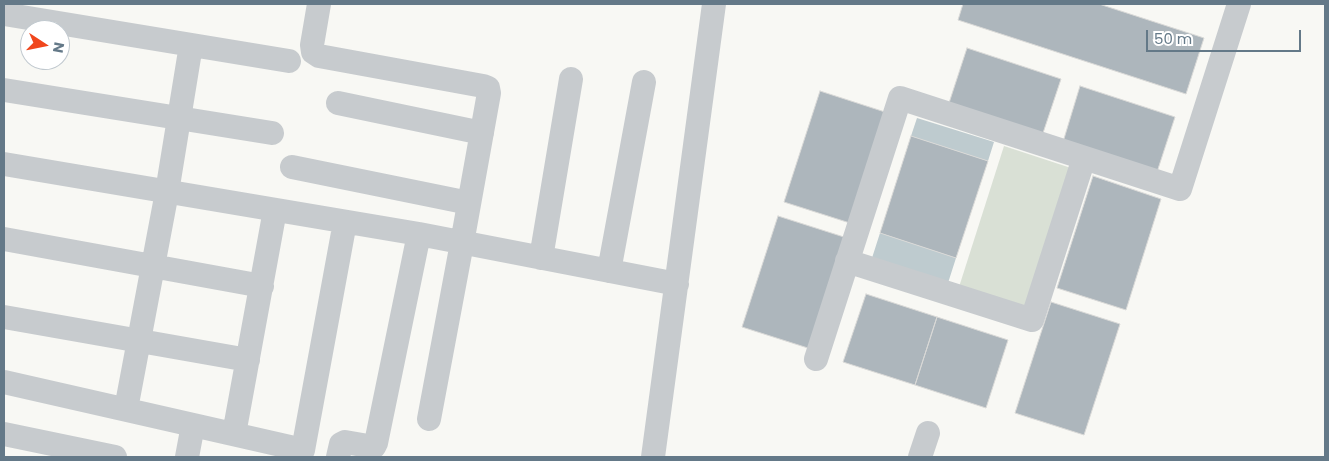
<!DOCTYPE html>
<html>
<head>
<meta charset="utf-8">
<style>
  body { margin:0 }
  #map { position:relative; width:1329px; height:461px; overflow:hidden; background:#f8f8f4; font-family:Poppins,sans-serif }
  canvas { display:block }
  .frame { position:absolute; inset:0; border:5px solid #647988; pointer-events:none }
  .north { position:absolute; left:20px; top:20px; width:50px; height:50px; box-sizing:border-box; background:#fff; border:1px solid #c1c9cf; border-radius:50%; rotate:101deg; font-size:14px; font-weight:700; line-height:20px; text-align:center; color:#647988 }
  .north::after { content:''; display:block; margin:auto; width:18px; height:22px; background:#f0461c; clip-path:polygon(50% 0,100% 100%,50% 72%,0 100%) }
  .scale { position:absolute; left:1146px; top:30px; width:155px; height:22px; box-sizing:border-box; border:2px solid #647988; border-top:0; padding-left:6px; font-size:15px; line-height:18px; white-space:nowrap; color:#647988; -webkit-text-stroke:4px #fff; paint-order:stroke }
</style>
</head>
<body>
<div id="map">
<canvas width="1329" height="461"></canvas>
<div class="frame"></div>
<div class="north">N</div>
<div class="scale">50 m</div>
</div>
<script>
const g = document.querySelector('canvas').getContext('2d');
g.lineJoin = 'round';
function paint(path, color) { g.fillStyle = color; g.fill(path, 'evenodd'); }
const shape = rows => new Path2D(rows.map(r => 'M' + r).join(''));
function strokePath(path, color, width, dash) { g.strokeStyle = color; g.lineWidth = width; g.lineCap = dash ? 'butt' : 'round'; g.setLineDash(dash || []); g.stroke(path); }
const green = shape([
  [1004,146,1071,168,1025,308,959,287]
]);
const water = shape([
  [917,118,994,142,988,161,911,136],
  [880,233,956,258,948,283,872,258]
]);
const building = shape([
  [963,4,1099,4,1204,38,1186,94,958,20,963,4],
  [967,48,1061,79,1043,133,949,103,967,48],
  [1080,86,1175,117,1157,172,1063,142,1080,86],
  [820,91,888,113,853,224,784,202,820,91],
  [911,136,988,161,956,258,880,233,911,136],
  [1093,176,1161,199,1126,310,1057,288,1093,176],
  [778,216,847,238,811,349,742,327,778,216],
  [866,294,937,317,915,385,843,362,866,294],
  [1051,302,1120,324,1084,435,1015,413,1051,302],
  [937,317,1008,340,986,408,915,385,937,317]
]);
const street = shape([
  [319,4,312,45,313,52,319,56,483,86,488,88,489,93,462,243,429,419],
  [4,14,289,61],
  [4,90,272,133],
  [338,103,482,133],
  [4,164,419,234,677,284],
  [292,167,469,203],
  [4,239,262,286],
  [541,258,571,79],
  [847,261,1032,320,1084,158],
  [609,271,644,82],
  [4,317,248,360],
  [816,359,900,98,1180,189,1239,4],
  [4,382,303,450,345,222],
  [126,409,167,192,191,45],
  [4,434,115,457],
  [234,434,275,210],
  [187,457,193,425],
  [338,457,341,444,345,442,374,447,376,443,419,234],
  [653,457,714,4],
  [920,457,928,433]
]);
paint(green, '#d9e0d5');
paint(water, '#becbcf');
paint(building, '#adb6bc');
strokePath(building, '#d9d9d7', 1);
strokePath(street, '#c7cbce', 24);
</script>
</body>
</html>
